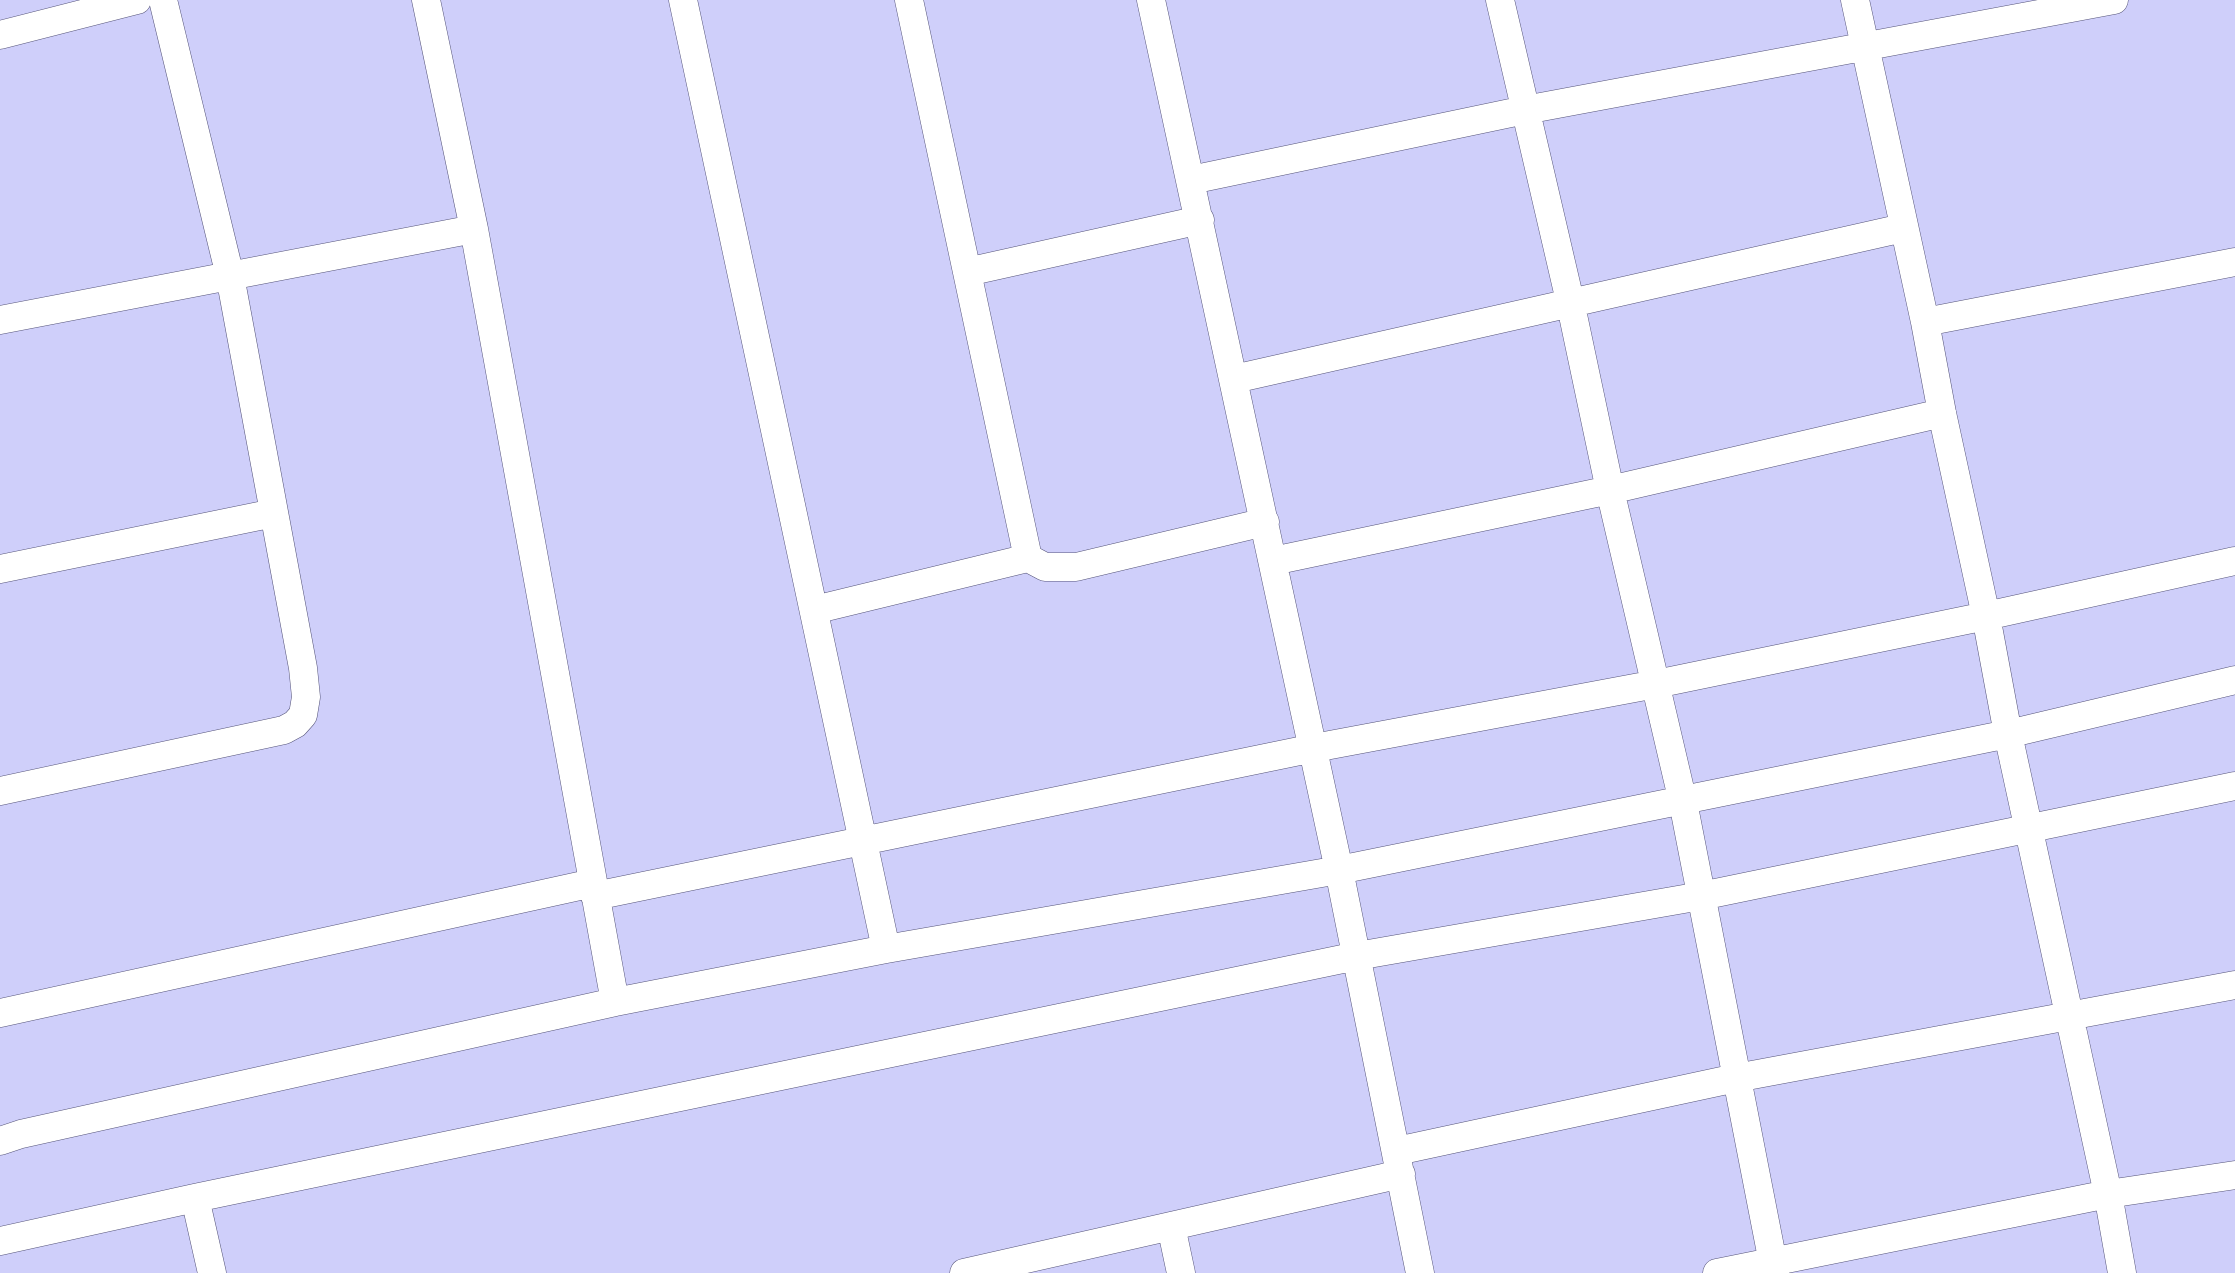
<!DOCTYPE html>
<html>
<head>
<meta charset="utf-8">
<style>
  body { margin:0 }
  canvas { display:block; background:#cfcffa }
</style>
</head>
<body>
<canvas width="2235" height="1273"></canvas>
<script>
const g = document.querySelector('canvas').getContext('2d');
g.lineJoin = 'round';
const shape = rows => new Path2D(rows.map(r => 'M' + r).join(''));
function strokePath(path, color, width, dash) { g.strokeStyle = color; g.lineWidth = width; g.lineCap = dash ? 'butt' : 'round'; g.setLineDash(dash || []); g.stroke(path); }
const street = shape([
  [426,0,474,229,615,1002],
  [683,0,886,949],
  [909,0,1028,558,1045,567,1076,567,1265,522],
  [1151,0,1339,870,1420,1273],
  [1500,0,1570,301,1610,490,1683,802,1775,1273],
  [1855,0,1925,322,1942,413,1986,616,2008,734,2108,1194,2122,1273],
  [0,35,137,0],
  [1191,180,1525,110,2114,0],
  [967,272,1200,220],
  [0,320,474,229],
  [1925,322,2235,262],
  [1234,379,1903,228],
  [1273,561,1610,490,1942,413],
  [0,569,274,513],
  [814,610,1028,558],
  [0,791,284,730,295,724,303,715,306,697,303,668,230,276,163,0],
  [595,896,1314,748,1656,684,1986,616,2235,561],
  [0,1013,593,883],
  [0,1141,21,1134,615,1002,886,949,1339,870,2008,734,2235,680],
  [1397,1151,1736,1078,2235,985],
  [195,1198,212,1273],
  [1171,1226,1181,1273],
  [0,1241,195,1198,1357,956,1701,896,2235,786],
  [964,1273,1401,1174],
  [1717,1273,2108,1194,2235,1175]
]);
strokePath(street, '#56557a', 29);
strokePath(street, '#fff', 28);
</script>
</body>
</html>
